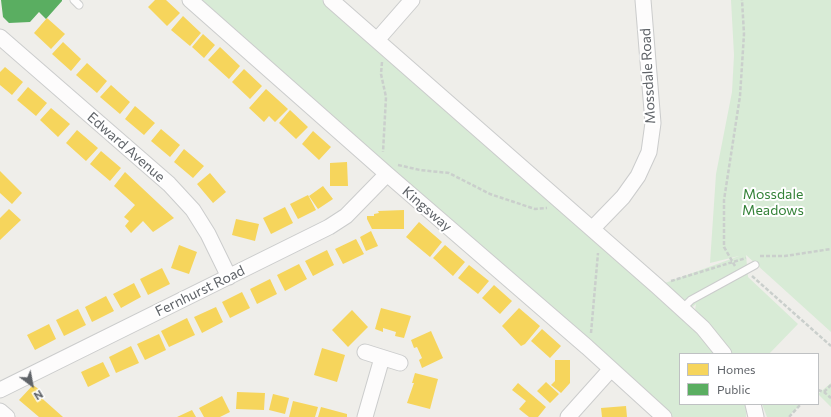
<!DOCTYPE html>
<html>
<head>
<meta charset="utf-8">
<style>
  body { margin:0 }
  #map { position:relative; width:831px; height:417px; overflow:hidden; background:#efeeea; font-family:Commissioner,sans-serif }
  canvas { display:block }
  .legend { position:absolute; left:679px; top:353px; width:140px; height:52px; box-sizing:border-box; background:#fff; border:1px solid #bfc1c3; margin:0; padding:5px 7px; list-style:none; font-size:12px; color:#5f6368 }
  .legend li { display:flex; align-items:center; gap:8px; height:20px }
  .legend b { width:20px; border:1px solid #bfc1c3 }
  .north { position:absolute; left:12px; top:365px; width:40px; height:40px; -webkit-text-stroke:3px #fff; paint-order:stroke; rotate:148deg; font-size:11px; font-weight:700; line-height:16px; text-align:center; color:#5f6368 }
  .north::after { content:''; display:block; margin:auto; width:14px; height:18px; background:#5f6368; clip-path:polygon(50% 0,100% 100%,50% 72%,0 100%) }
</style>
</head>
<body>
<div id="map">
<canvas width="831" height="417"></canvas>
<ul class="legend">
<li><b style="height:11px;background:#f6d55c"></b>Homes</li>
<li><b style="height:11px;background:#5aae61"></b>Public</li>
</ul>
<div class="north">N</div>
</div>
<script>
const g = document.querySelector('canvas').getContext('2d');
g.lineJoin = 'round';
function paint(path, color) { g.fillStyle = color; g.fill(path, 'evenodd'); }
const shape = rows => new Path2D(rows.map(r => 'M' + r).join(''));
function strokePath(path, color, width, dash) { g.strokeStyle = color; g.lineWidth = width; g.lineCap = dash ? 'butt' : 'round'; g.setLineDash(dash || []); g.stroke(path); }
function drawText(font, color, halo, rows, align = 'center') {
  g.font = font + ' Commissioner,sans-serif'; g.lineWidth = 4; g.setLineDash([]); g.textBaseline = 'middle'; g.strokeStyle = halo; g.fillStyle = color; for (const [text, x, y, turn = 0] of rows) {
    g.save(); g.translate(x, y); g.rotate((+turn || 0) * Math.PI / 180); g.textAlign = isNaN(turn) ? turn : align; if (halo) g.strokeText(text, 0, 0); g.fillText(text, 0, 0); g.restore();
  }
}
const green = shape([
  [198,0,322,0,698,332,715,354,680,354,680,404,747,404,746,417,673,417,669,415],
  [731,0,831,0,831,332,746,255,748,277,798,324,769,354,725,354,694,317,696,304,685,313,657,286,739,256,710,263,716,174,732,92,734,55],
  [831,383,831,407,818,394],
  [762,404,801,404,788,417,767,417]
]);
const homes = shape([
  [155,0,166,0,180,13,167,26,148,7],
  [183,16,201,33,190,46,171,30],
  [47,18,65,34,51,49,34,33],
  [203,34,215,45,204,58,192,47],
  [63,42,81,59,71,71,52,54],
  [220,47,240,66,229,79,208,60],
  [87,63,107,81,97,93,76,75],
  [5,67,23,82,12,95,0,85,0,72],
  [244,69,262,86,250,99,232,82],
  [111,85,130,102,120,114,100,97],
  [28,87,47,103,36,116,17,100],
  [266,89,288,109,275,122,269,116,264,122,249,108],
  [135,106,155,123,144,135,125,119],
  [51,108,70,124,58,137,40,120],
  [290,110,308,127,296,139,279,123],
  [161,129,180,145,170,157,151,141],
  [77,130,98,148,86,161,66,143],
  [313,131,331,147,319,160,302,144],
  [184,149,204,166,193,178,174,162],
  [101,151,121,168,110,181,90,164],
  [347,162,348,186,330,186,330,163],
  [0,171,22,193,12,204,0,193],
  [125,172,174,218,153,232,143,221,131,233,125,226,129,221,124,217,135,205,114,186],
  [210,173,226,192,213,203,197,184],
  [323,186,333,199,318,209,309,196],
  [308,195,316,210,298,219,290,204],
  [285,207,293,223,271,234,263,218],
  [9,209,21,220,0,240,0,218],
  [404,210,404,229,372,229,367,219,367,216,374,216,374,214,379,213,378,211],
  [236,219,259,224,255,241,232,235],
  [419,222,442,242,430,257,406,237],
  [371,231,378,246,366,251,360,237],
  [356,239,364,254,343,264,335,249],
  [179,245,197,252,189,274,171,268],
  [445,245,465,262,453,276,433,258],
  [327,250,334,265,313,276,305,261],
  [299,264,307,279,285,291,277,275],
  [469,265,489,281,478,294,458,278],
  [162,268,170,284,148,295,140,279],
  [270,279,277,294,257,304,250,289],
  [134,283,141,297,121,308,113,294],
  [494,285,512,301,500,314,482,298],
  [242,292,250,308,230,318,222,302],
  [106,296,114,311,92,322,85,307],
  [216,307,223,322,202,333,194,317],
  [381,308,411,316,404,338,395,336,396,332,383,328,383,332,375,329],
  [519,308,540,326,525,344,521,346,502,326],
  [78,309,86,325,64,336,56,320],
  [352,310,368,327,348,347,332,330],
  [187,318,195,335,169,347,161,331],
  [49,324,56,339,35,350,27,335],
  [542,329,561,346,550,358,531,341],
  [431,331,443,358,422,368,419,360,422,358,417,347,414,348,411,340],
  [159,334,166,350,145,360,137,344],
  [131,346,139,363,116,373,109,357],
  [322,348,345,355,337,382,314,375],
  [555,360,570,360,570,383,561,393,551,385,555,381],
  [103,362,110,376,88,387,81,372],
  [415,373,438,379,430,409,407,403,414,383,412,383],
  [546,382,559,394,550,403,537,391],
  [518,383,546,407,538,417,529,417,519,409,526,401,512,390],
  [33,385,40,390,36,393,63,417,39,417,19,400],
  [237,392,265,393,264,410,236,409],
  [273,394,289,398,285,414,269,410],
  [222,396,230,412,220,417,204,417,199,408],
  [293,401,318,407,315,417,289,417],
  [626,406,627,417,602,417,601,408],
  [321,407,347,414,347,417,318,417],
  [192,410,196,417,177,417]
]);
const public = shape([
  [1,0,62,0,62,1,46,19,39,12,30,22,9,23,3,17]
]);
const path = shape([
  [382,62,381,74,386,97,383,152],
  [398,165,420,170,449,173,490,194,535,209,547,208],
  [760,256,785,256,831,249],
  [735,266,724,247,724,200,740,96,744,34,742,0],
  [752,276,831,346],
  [671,281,746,258],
  [591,333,598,253],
  [818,390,824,392,831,398],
  [824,392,831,385],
  [789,417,801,404]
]);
const service = shape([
  [74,0,79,5],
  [682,309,691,300,755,265]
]);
const minor = shape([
  [190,0,387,174,587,347,664,417],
  [331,0,657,286,703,328,724,354],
  [0,37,169,184,193,210,208,234,229,277],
  [377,40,412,0],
  [592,229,623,197,638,176,649,152,653,123,643,0],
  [365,352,400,363],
  [0,390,329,227,346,216,387,174],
  [753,404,756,417],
  [0,411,7,417],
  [365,417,382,358],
  [568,417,611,369]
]);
const streetNames = [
  ["Mossdale Road",648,76,-93],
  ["Edward Avenue",126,147,41],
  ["Kingsway",427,209,41],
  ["Fernhurst Road",200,291,-26]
];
const parkNames = [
  ["Mossdale",773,194],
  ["Meadows",773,210]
];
paint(green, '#d8ebd6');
paint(homes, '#f6d55c');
paint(public, '#5aae61');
strokePath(service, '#cbcccc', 9);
strokePath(minor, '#cbcccc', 17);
strokePath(path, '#cacfcc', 2.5, [4, 2]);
strokePath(service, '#fdfcfc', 7);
strokePath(minor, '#fdfcfc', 15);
drawText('14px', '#5f6368', '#fff', streetNames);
drawText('14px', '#348238', '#fff', parkNames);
</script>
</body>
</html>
